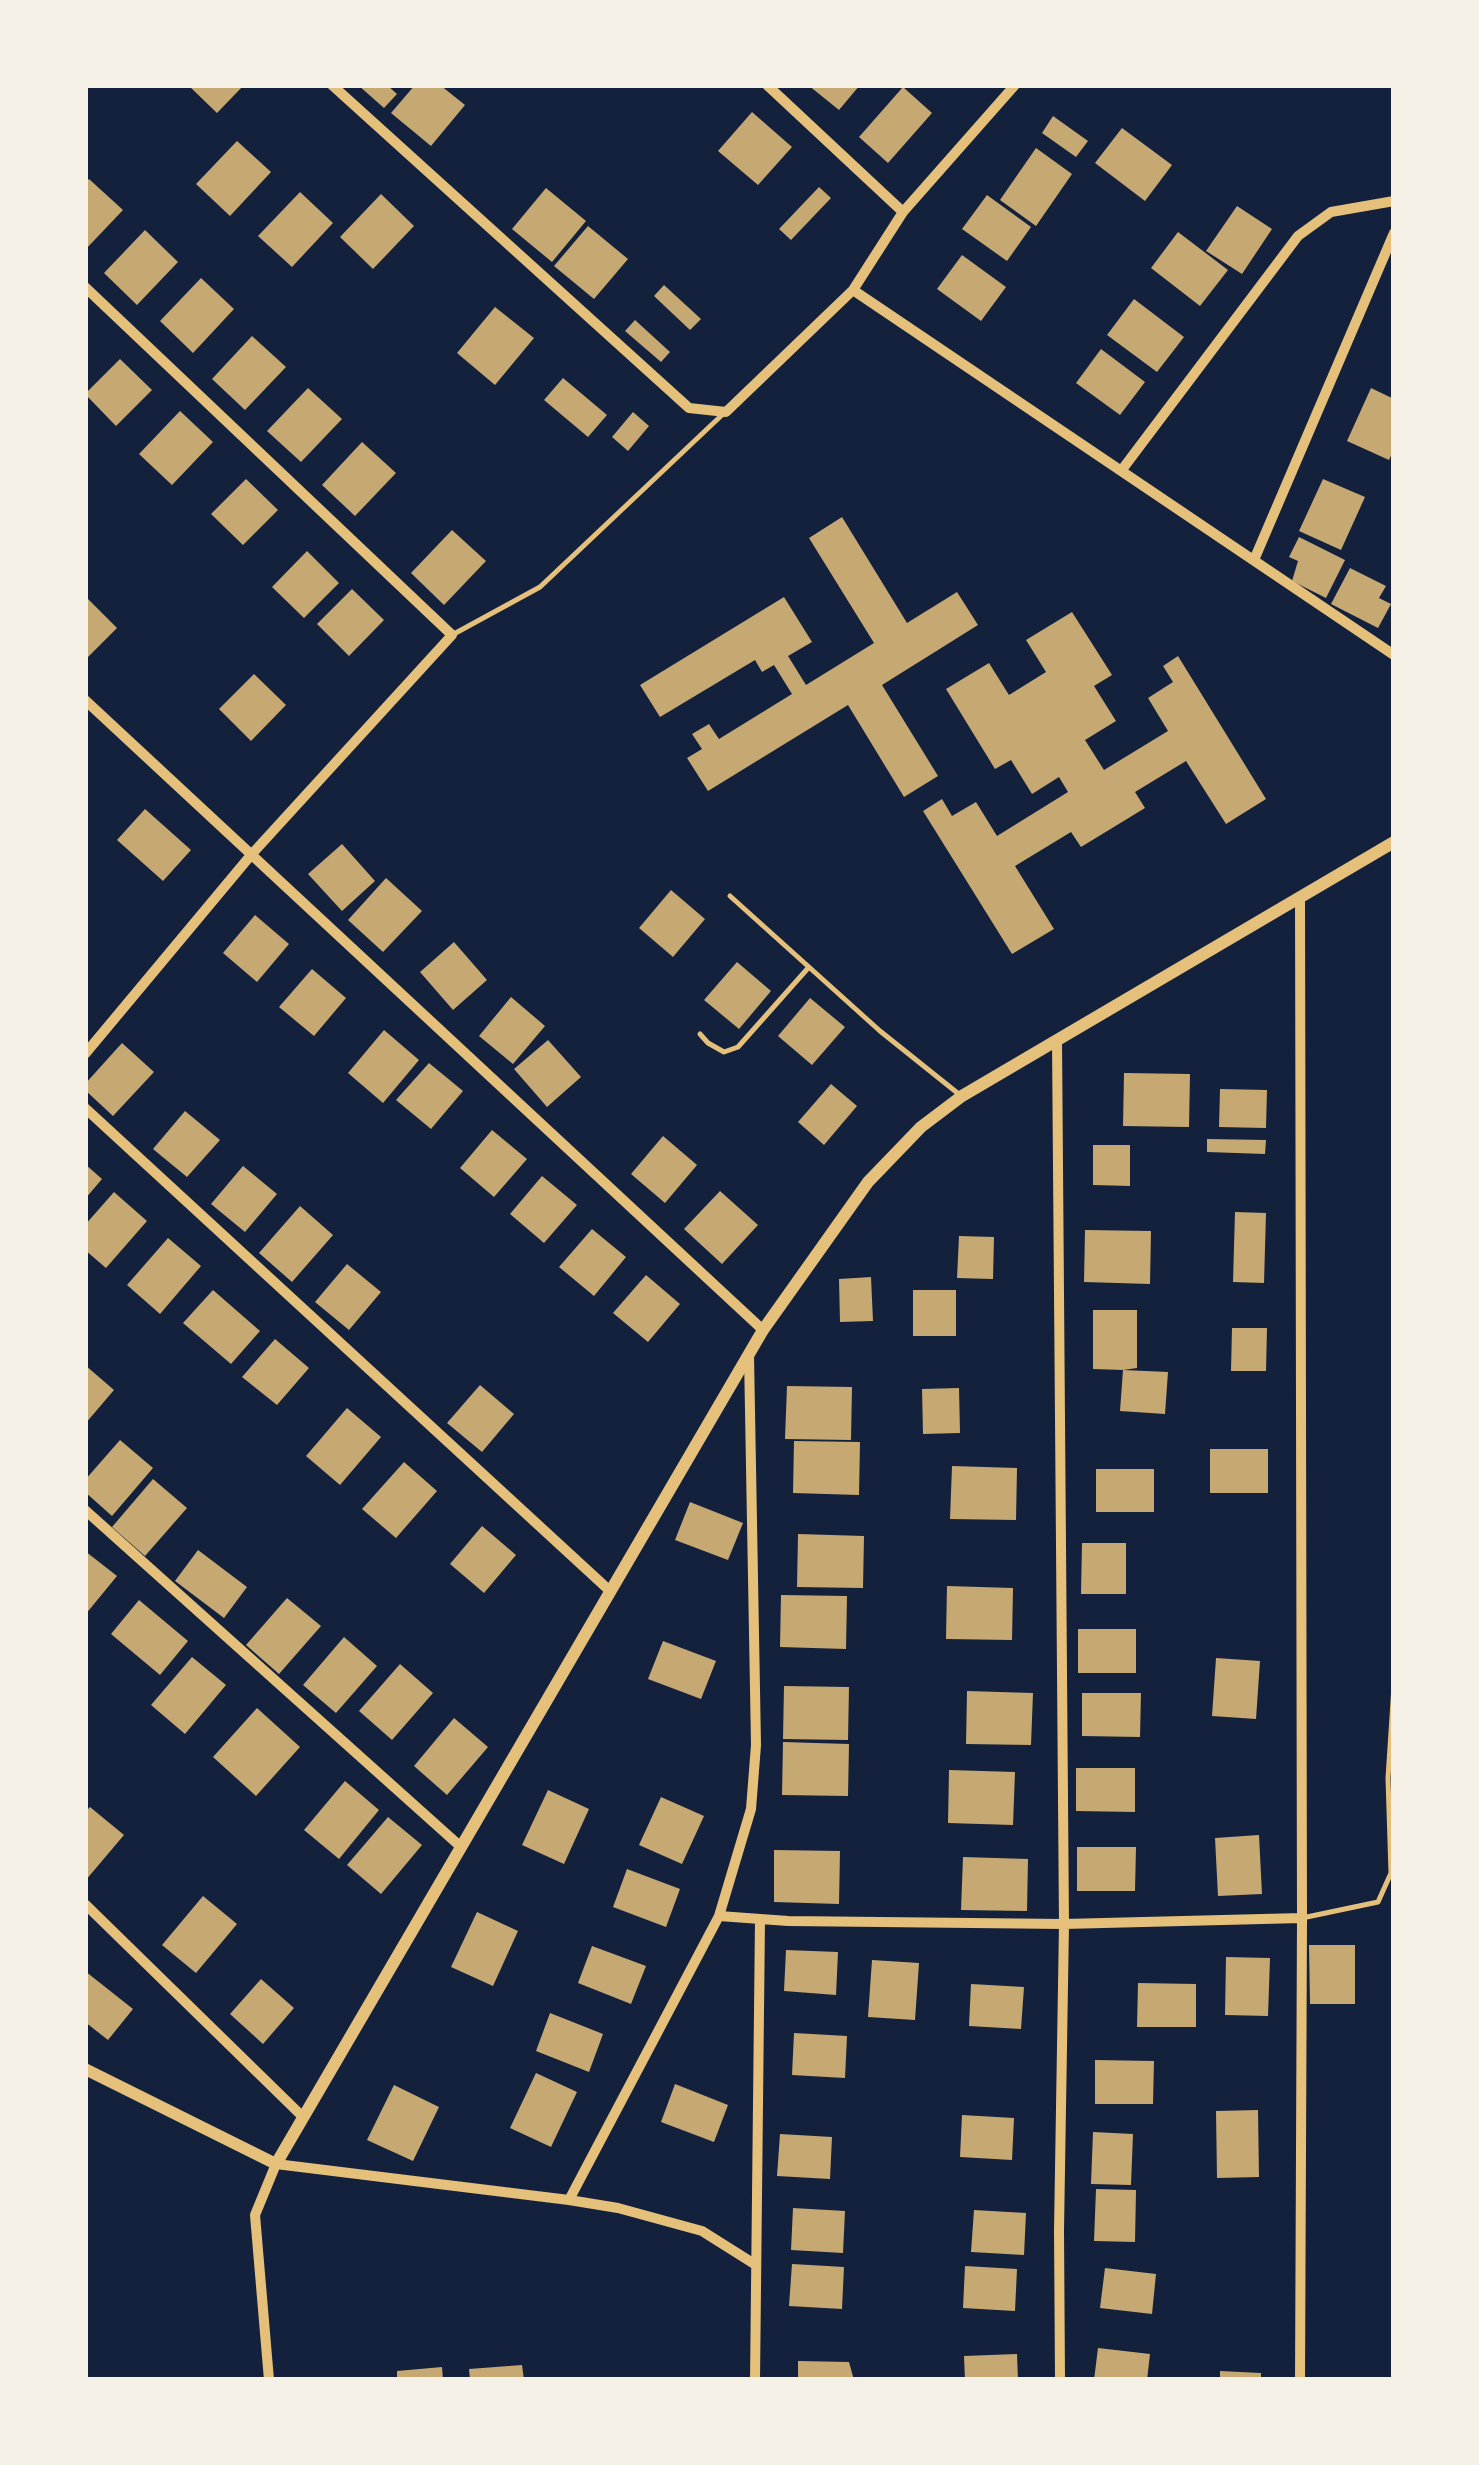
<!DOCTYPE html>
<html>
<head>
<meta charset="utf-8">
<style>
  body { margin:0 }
  #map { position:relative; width:1479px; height:2465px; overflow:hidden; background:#14213d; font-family:"DejaVu Sans",sans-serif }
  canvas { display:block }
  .frame { position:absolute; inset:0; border:88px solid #f6f1e7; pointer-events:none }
</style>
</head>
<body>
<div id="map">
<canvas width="1479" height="2465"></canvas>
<div class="frame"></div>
</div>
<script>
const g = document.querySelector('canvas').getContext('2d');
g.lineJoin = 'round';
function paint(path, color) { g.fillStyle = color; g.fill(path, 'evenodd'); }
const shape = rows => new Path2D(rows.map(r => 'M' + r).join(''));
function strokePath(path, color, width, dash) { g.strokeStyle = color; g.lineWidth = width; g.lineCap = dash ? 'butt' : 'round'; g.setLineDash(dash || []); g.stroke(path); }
const building = shape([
  [188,85,244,85,217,113],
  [358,85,387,85,397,94,384,108],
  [415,85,440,85,465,105,431,146,391,113],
  [808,85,860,85,839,110],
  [903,87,932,113,888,163,859,137],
  [752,112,792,147,758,185,718,151],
  [1053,116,1088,141,1076,157,1042,133],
  [1122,128,1172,165,1145,201,1095,163],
  [237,141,271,172,230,216,196,184],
  [1036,148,1072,174,1036,226,1000,200],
  [89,179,123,210,85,250,85,183],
  [819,187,831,198,791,240,779,229],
  [546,188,586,221,552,262,512,229],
  [300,192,333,223,292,267,258,236],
  [381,194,414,226,373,269,340,237],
  [987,195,1031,227,1007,261,962,229],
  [1237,206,1272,229,1242,274,1206,251],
  [588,226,628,259,594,299,554,266],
  [145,230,178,262,137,305,104,273],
  [1178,232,1228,270,1200,306,1151,268],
  [962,255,1006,287,981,321,937,289],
  [201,278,234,309,193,353,160,321],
  [664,285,701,319,690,330,654,296],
  [1134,299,1184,337,1157,372,1107,335],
  [495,307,534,338,495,385,457,353],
  [635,320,670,352,661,362,625,331],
  [252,336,286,367,245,410,212,379],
  [1101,349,1145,382,1120,415,1076,383],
  [120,359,152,390,116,426,85,394],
  [563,378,607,415,588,437,544,400],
  [308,388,342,419,301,462,267,431],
  [1371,388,1394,399,1394,449,1389,460,1347,441],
  [180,411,213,442,172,485,139,454],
  [633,412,649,426,628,451,612,437],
  [362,442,396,473,355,516,322,485],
  [246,479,278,510,243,545,211,514],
  [1323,479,1365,497,1341,550,1299,531],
  [842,517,907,623,957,592,978,625,882,685,938,776,904,797,848,705,708,791,687,758,702,749,692,734,709,724,719,739,792,694,774,665,762,672,755,660,660,717,640,685,784,597,812,642,788,656,806,685,874,643,809,538],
  [452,530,486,561,444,605,411,573],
  [1299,537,1345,560,1326,598,1292,581,1298,561,1289,557],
  [307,551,339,583,304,618,272,587],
  [1350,568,1386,586,1379,598,1391,604,1378,628,1331,604],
  [352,589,384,620,349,656,317,624],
  [85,596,117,628,85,660],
  [1072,612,1112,675,1094,686,1116,721,1085,740,1104,770,1168,731,1148,698,1173,682,1163,666,1178,656,1266,799,1226,824,1186,761,1135,792,1145,808,1081,847,1071,832,1015,866,1054,929,1012,954,923,811,942,799,952,816,976,802,997,836,1068,792,1059,777,1032,794,1011,760,995,769,946,689,989,663,1009,695,1046,672,1026,640],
  [254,674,286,705,251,741,219,709],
  [145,809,191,850,163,881,117,840],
  [342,844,375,881,342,911,308,874],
  [386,878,422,911,383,952,348,920],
  [671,890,705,919,673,957,639,928],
  [255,915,289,944,257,982,223,953],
  [454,942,487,980,453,1010,420,972],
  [737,962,771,991,739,1029,704,1000],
  [312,969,346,998,314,1036,279,1007],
  [511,997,545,1026,513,1064,479,1036],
  [810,998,845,1027,812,1065,778,1036],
  [384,1030,419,1060,383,1103,348,1073],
  [548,1040,581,1077,547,1107,514,1069],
  [122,1043,154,1072,113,1116,85,1090,85,1084],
  [429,1063,463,1091,431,1129,396,1100],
  [1124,1073,1190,1074,1189,1127,1123,1126],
  [831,1084,857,1106,824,1145,798,1122],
  [1220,1089,1267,1090,1266,1128,1219,1127],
  [185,1111,220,1140,187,1177,153,1149],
  [492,1130,527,1159,494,1197,460,1168],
  [663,1136,697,1165,665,1203,631,1174],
  [1207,1139,1266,1140,1265,1154,1207,1152],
  [1093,1145,1130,1145,1130,1186,1093,1185],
  [85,1164,102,1179,85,1199],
  [243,1166,277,1194,245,1232,211,1204],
  [542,1176,577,1205,544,1243,510,1214],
  [720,1191,758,1225,722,1264,684,1229],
  [114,1192,147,1221,106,1268,85,1250,85,1225],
  [300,1206,333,1235,292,1282,259,1253],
  [1235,1212,1266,1213,1264,1283,1233,1282],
  [592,1229,626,1257,594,1296,559,1267],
  [1085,1230,1151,1231,1150,1284,1084,1282],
  [959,1236,994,1237,993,1279,957,1278],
  [168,1238,201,1266,160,1314,127,1285],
  [347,1264,381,1292,349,1330,315,1302],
  [646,1275,680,1304,648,1342,613,1313],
  [871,1277,873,1321,840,1322,839,1279],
  [213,1290,260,1331,231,1364,183,1323],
  [913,1290,956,1290,956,1336,913,1336],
  [1093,1310,1137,1310,1137,1368,1123,1370,1093,1369],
  [1232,1328,1267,1328,1266,1371,1231,1371],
  [275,1339,309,1368,277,1405,242,1377],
  [85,1365,114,1390,85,1424],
  [1123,1370,1168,1372,1165,1414,1120,1411],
  [480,1385,514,1414,482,1452,447,1423],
  [787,1386,852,1387,851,1440,785,1439],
  [959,1388,960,1433,923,1434,922,1389],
  [347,1408,381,1437,340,1485,306,1456],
  [120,1440,153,1468,112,1516,85,1492,85,1480],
  [794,1441,860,1442,859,1495,793,1493],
  [1210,1449,1268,1449,1268,1493,1210,1493],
  [404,1462,437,1491,396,1538,362,1509],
  [952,1466,1017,1468,1016,1520,950,1519],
  [1096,1469,1154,1469,1154,1512,1096,1512],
  [153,1479,187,1508,145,1556,112,1527],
  [690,1502,743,1523,728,1560,675,1540],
  [482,1526,516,1555,484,1593,450,1564],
  [798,1534,864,1536,863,1588,797,1587],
  [1082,1543,1126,1543,1126,1594,1081,1594],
  [198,1550,247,1587,224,1618,175,1581],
  [85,1551,117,1576,85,1615],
  [947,1586,1013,1588,1012,1640,946,1639],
  [781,1595,847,1596,846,1649,780,1647],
  [287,1598,321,1626,279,1674,246,1645],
  [139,1600,188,1641,160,1675,111,1634],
  [1078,1629,1136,1629,1136,1673,1078,1673],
  [344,1637,377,1666,336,1713,303,1685],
  [663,1641,716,1661,701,1699,648,1679],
  [192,1657,226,1685,185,1734,151,1705],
  [1216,1658,1260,1661,1256,1719,1212,1716],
  [400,1664,433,1693,392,1740,359,1711],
  [784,1686,849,1687,848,1740,783,1739],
  [967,1691,1033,1693,1031,1745,966,1744],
  [1082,1693,1141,1693,1140,1737,1082,1736],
  [257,1708,300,1747,256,1796,213,1757],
  [454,1718,488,1747,447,1795,414,1766],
  [783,1742,849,1744,848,1796,782,1795],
  [1076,1768,1135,1768,1135,1812,1076,1811],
  [949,1770,1015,1772,1013,1825,948,1823],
  [345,1781,379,1810,339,1859,304,1830],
  [548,1790,589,1809,564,1864,522,1845],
  [661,1797,704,1816,682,1864,639,1845],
  [90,1807,124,1835,85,1881,85,1812],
  [388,1817,422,1845,381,1894,347,1865],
  [1259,1835,1262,1894,1218,1896,1215,1838],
  [1077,1847,1136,1847,1135,1891,1077,1891],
  [774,1850,840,1851,839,1904,774,1902],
  [963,1857,1028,1859,1027,1911,961,1910],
  [627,1869,680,1889,666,1927,613,1907],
  [203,1896,237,1924,196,1973,162,1945],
  [477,1912,518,1931,493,1986,451,1967],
  [1309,1945,1355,1945,1355,2004,1310,2004],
  [592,1946,646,1966,631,2004,578,1983],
  [786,1950,838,1952,836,1995,784,1991],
  [1226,1957,1270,1958,1268,2016,1225,2015],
  [872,1960,919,1963,915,2020,868,2017],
  [85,1971,133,2009,108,2040,85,2022],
  [261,1979,294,2008,263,2044,230,2014],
  [1138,1983,1196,1984,1196,2027,1137,2027],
  [971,1984,1024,1987,1021,2029,969,2026],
  [550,2013,603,2034,589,2072,536,2051],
  [794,2033,847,2036,845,2078,792,2075],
  [1095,2060,1154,2061,1153,2104,1095,2104],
  [536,2073,577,2092,551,2147,510,2128],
  [675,2084,728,2105,714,2142,661,2122],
  [394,2085,439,2107,413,2161,367,2140],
  [1258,2110,1259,2177,1217,2178,1216,2111],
  [962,2115,1014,2118,1012,2160,960,2157],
  [1093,2132,1133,2134,1131,2185,1091,2184],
  [780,2134,832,2137,830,2179,777,2176],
  [1096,2189,1136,2190,1135,2242,1094,2241],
  [793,2208,845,2211,843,2253,791,2250],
  [974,2210,1026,2213,1024,2255,971,2252],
  [792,2264,844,2267,842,2309,789,2306],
  [965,2266,1017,2269,1015,2311,963,2308],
  [1105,2268,1156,2274,1152,2314,1100,2308],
  [1098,2348,1150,2354,1147,2380,1094,2380],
  [1017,2354,1018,2380,965,2380,964,2356],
  [798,2361,849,2362,854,2380,798,2380],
  [522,2365,524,2380,470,2380,469,2369],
  [442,2367,443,2380,397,2380,397,2371],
  [1220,2371,1261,2373,1261,2380,1220,2380]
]);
const service = shape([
  [452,635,540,587,723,414],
  [730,896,880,1031,960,1095],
  [700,1034,708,1043,724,1052,738,1047,809,967],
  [1302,1918,1378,1902,1391,1873,1388,1778,1394,1686]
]);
const minor = shape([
  [332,85,689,408,726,412,853,290,903,212,1015,85],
  [767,85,903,212],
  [85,287,452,635,251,855,85,1054],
  [853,290,1394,655],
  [1121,471,1298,236,1331,212,1394,201],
  [1254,560,1394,233],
  [85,700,763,1330],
  [1057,1040,1064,1924,1059,2230,1060,2380],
  [85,1108,610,1591],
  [85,1510,461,1847],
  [85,1904,303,2117],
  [719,1916,788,1921,1064,1924,1302,1918],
  [569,2200,618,2208,702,2231,756,2265],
  [269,2380,255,2215,276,2164,569,2200,719,1916,751,1809,756,1745,749,1355],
  [755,2380,760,1919],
  [1300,2380,1302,1918,1300,898]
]);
const tertiary = shape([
  [85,2069,276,2164,763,1330,868,1182,921,1127,962,1096,1394,842]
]);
paint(building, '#c6a872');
strokePath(service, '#e5c07b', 5);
strokePath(minor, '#e5c07b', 10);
strokePath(tertiary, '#e5c07b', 12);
</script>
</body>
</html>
